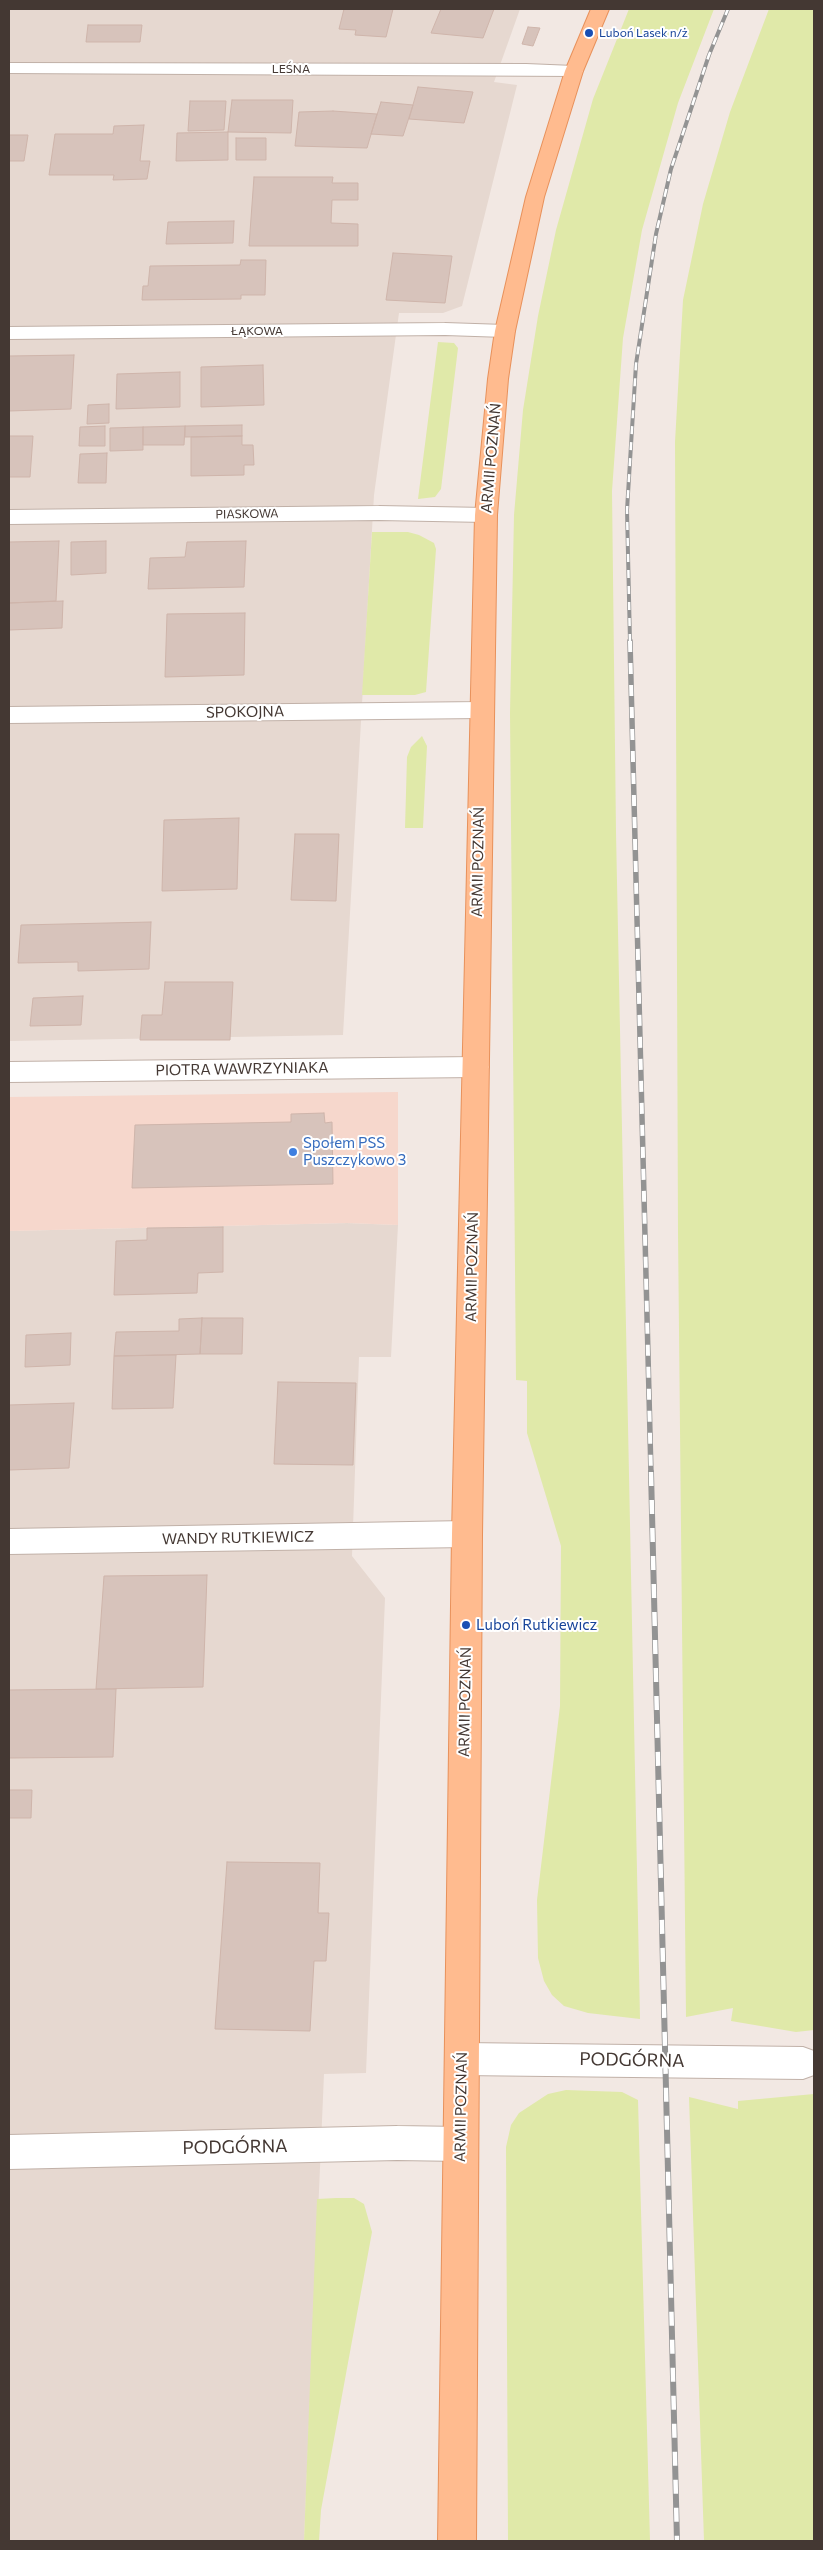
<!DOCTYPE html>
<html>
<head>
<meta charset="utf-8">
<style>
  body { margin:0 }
  #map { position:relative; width:823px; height:2550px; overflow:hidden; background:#f2e8e3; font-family:Commissioner,sans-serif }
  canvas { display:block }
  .frame { position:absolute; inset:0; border:10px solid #443833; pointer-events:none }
</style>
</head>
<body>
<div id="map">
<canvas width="823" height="2550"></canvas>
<div class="frame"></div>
</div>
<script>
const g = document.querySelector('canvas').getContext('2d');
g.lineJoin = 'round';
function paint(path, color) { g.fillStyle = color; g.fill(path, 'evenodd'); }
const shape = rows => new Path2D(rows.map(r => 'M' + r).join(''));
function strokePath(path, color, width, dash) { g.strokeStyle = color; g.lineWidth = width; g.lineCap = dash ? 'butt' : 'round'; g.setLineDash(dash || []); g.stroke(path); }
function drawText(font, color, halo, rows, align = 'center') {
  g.font = font + ' Commissioner,sans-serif'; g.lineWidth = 4; g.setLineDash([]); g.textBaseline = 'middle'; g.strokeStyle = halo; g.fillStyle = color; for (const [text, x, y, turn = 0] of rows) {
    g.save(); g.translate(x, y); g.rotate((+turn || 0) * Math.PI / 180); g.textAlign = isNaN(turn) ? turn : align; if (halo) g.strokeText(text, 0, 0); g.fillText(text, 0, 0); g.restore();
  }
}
const residential = shape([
  [9,9,520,9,494,82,517,85,462,306,443,313,399,313,374,495,343,1035,9,1041],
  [347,1223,398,1225,391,1357,359,1357,352,1556,385,1598,366,2073,324,2074,304,2541,9,2541,9,1231]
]);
const commercial = shape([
  [398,1092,398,1225,347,1223,9,1231,9,1097]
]);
const green = shape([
  [629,9,714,9,678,103,642,230,623,338,612,491,616,832,640,2019,588,2013,564,2006,552,1995,544,1981,538,1958,537,1900,560,1706,561,1546,527,1433,527,1381,516,1380,510,713,514,515,523,410,538,316,556,230,593,99],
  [769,9,814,9,814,2030,796,2032,731,2021,733,2008,686,2017,678,1233,675,442,683,300,703,204,730,112],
  [438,342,454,343,458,348,441,489,435,497,418,499],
  [372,532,408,532,419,535,434,543,436,549,426,692,415,695,362,695],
  [422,736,427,746,423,828,405,828,407,757,411,747],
  [566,2090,622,2092,638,2100,650,2541,508,2541,506,2147,511,2125,519,2113,548,2094],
  [814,2094,814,2541,704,2541,689,2097,738,2109,738,2101],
  [336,2198,354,2198,364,2204,372,2232,321,2510,319,2541,304,2541,317,2199]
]);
const building = shape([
  [344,9,393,9,386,37,355,35,356,30,339,29,344,9],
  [441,9,494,9,483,38,431,33,441,9],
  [88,25,142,25,140,42,86,42,88,25],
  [528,27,540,28,533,46,522,44,528,27],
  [418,87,473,92,464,123,409,119,418,87],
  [232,100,293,100,291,133,228,132,232,100],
  [190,101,226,101,224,130,188,131,190,101],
  [381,102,413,105,403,136,371,134,381,102],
  [333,111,377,114,367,148,295,146,299,112,333,111],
  [144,125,140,161,150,161,147,179,113,180,114,175,49,175,55,134,113,134,114,126,144,125],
  [228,132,228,160,176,161,177,133,228,132],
  [9,135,28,135,24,161,9,161,9,135],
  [236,138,266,138,266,160,236,160,236,138],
  [254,177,333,177,332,183,358,183,358,200,332,200,331,223,358,224,358,246,249,246,254,177],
  [234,221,233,243,166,244,168,222,234,221],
  [393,253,452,256,445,303,386,300,393,253],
  [241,260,266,260,265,295,241,295,241,299,142,300,143,286,148,286,150,266,240,265,241,260],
  [74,355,71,409,9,411,9,356,74,355],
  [263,365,264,405,201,407,201,367,263,365],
  [180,372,180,407,116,409,117,374,180,372],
  [109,404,109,423,87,424,88,405,109,404],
  [242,425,242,436,185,437,185,426,242,425],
  [105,426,105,446,79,446,80,427,105,426],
  [185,426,184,445,143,445,143,427,185,426],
  [143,427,143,450,110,451,110,428,143,427],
  [9,436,33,436,30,477,9,477,9,436],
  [242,436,242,445,253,445,254,465,244,465,244,475,191,476,191,437,242,436],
  [107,453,106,483,78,483,80,454,107,453],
  [59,541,56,601,9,603,9,542,59,541],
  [106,541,106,573,71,575,71,542,106,541],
  [246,541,244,587,148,589,150,558,185,557,187,542,246,541],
  [63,601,62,628,9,630,9,603,63,601],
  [245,613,244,675,165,677,167,614,245,613],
  [239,818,237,889,162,891,164,820,239,818],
  [295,834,339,834,336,901,291,900,295,834],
  [151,922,149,969,78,971,78,962,18,963,21,925,151,922],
  [165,982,233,982,230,1040,140,1040,142,1015,162,1015,165,982],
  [83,996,81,1025,30,1026,33,998,83,996],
  [324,1113,325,1123,332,1122,333,1184,132,1188,135,1125,291,1122,291,1114,324,1113],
  [223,1227,223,1272,198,1273,197,1293,114,1295,116,1241,147,1240,147,1228,223,1227],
  [202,1318,200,1354,114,1356,116,1332,179,1331,179,1319,202,1318],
  [202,1318,243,1318,242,1354,200,1354,202,1318],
  [71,1333,70,1365,25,1367,26,1335,71,1333],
  [176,1355,173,1408,112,1409,114,1356,176,1355],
  [278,1382,356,1383,353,1465,274,1464,278,1382],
  [74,1403,69,1468,9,1470,9,1405,74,1403],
  [207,1575,203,1687,96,1689,104,1576,207,1575],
  [116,1689,113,1757,9,1758,9,1690,116,1689],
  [9,1790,32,1790,31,1818,9,1818,9,1790],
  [227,1862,320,1863,318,1913,329,1913,326,1961,314,1961,310,2031,215,2029,227,1862]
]);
const minor = shape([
  [9,63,526,64,574,66,580,67,583,71,580,75,574,76,9,73,9,63],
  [445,323,505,325,512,327,515,331,512,335,505,337,445,335,9,339,9,327,445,323],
  [379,506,486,508,494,510,497,515,494,520,486,522,379,520,9,524,9,510,379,506],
  [481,702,489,705,492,710,489,715,481,718,9,723,9,707,481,702],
  [476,1057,485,1060,489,1067,485,1074,476,1077,9,1082,9,1062,476,1057],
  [467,1521,477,1525,482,1534,477,1543,467,1547,9,1554,9,1529,467,1521],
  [462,2043,803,2047,814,2051,814,2075,803,2079,462,2075,450,2071,445,2059,450,2047,462,2043],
  [397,2126,461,2127,473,2132,478,2144,473,2156,461,2161,397,2160,9,2169,9,2135,397,2126]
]);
const major = shape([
  [591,9,609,9,583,71,544,197,515,331,508,379,497,515,482,1534,476,2541,438,2541,452,1534,475,515,488,379,495,331,526,197,565,71,591,9]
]);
const railFar2 = shape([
  [630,642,627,510,636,364,656,234,671,169,709,55,728,9]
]);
const railFar1 = shape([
  [630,641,651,1474]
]);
const rail = shape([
  [651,1472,677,2541]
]);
const markers = [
  [589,33,5,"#1a4fb4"],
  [293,1152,5,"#3f7fe0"],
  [466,1625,5,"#1a4fb4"]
];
const farTransitnames = [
  ["Luboń Lasek n/ż",599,33]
];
const farStreetnames = [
  ["LEŚNA",291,69],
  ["ŁĄKOWA",257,331],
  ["PIASKOWA",247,514,-1]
];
const streetNames = [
  ["ARMII POZNAŃ",491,458,-85],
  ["SPOKOJNA",245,712,-1],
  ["ARMII POZNAŃ",478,862,-89],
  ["PIOTRA WAWRZYNIAKA",242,1069,-1],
  ["ARMII POZNAŃ",472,1267,-89],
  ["WANDY RUTKIEWICZ",238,1538,-1],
  ["ARMII POZNAŃ",465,1702,-89],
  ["ARMII POZNAŃ",461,2107,-89]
];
const shopNames = [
  ["Społem PSS",303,1143],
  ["Puszczykowo 3",303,1160]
];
const transitNames = [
  ["Luboń Rutkiewicz",476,1625]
];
const nearStreetnames = [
  ["PODGÓRNA",632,2060,1],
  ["PODGÓRNA",235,2147,-1]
];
paint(residential, '#e6d8d0');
paint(commercial, '#f6d7cc');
paint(green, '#e0e9a9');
paint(building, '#d7c3bb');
strokePath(building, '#cfb5ab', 1);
strokePath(minor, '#c1b1a8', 2);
strokePath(major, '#e8915b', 2);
paint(minor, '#fff');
paint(major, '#ffbb8f');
strokePath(railFar2, '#939393', 4);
strokePath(railFar1, '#939393', 5.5);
strokePath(rail, '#939393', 6);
strokePath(railFar2, '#fff', 2.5, [8]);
strokePath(railFar1, '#fff', 4, [11]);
strokePath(rail, '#fff', 4.5, [14]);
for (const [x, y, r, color] of markers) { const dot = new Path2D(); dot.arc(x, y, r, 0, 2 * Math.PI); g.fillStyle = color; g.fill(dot); strokePath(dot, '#fff', 2); }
drawText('12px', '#164399', '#fff', farTransitnames, 'left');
drawText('12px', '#443833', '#fff', farStreetnames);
drawText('15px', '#443833', '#fff', streetNames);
drawText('15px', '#366cbe', '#fff', shopNames, 'left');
drawText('15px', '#164399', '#fff', transitNames, 'left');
drawText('18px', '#443833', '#fff', nearStreetnames);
</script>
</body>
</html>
